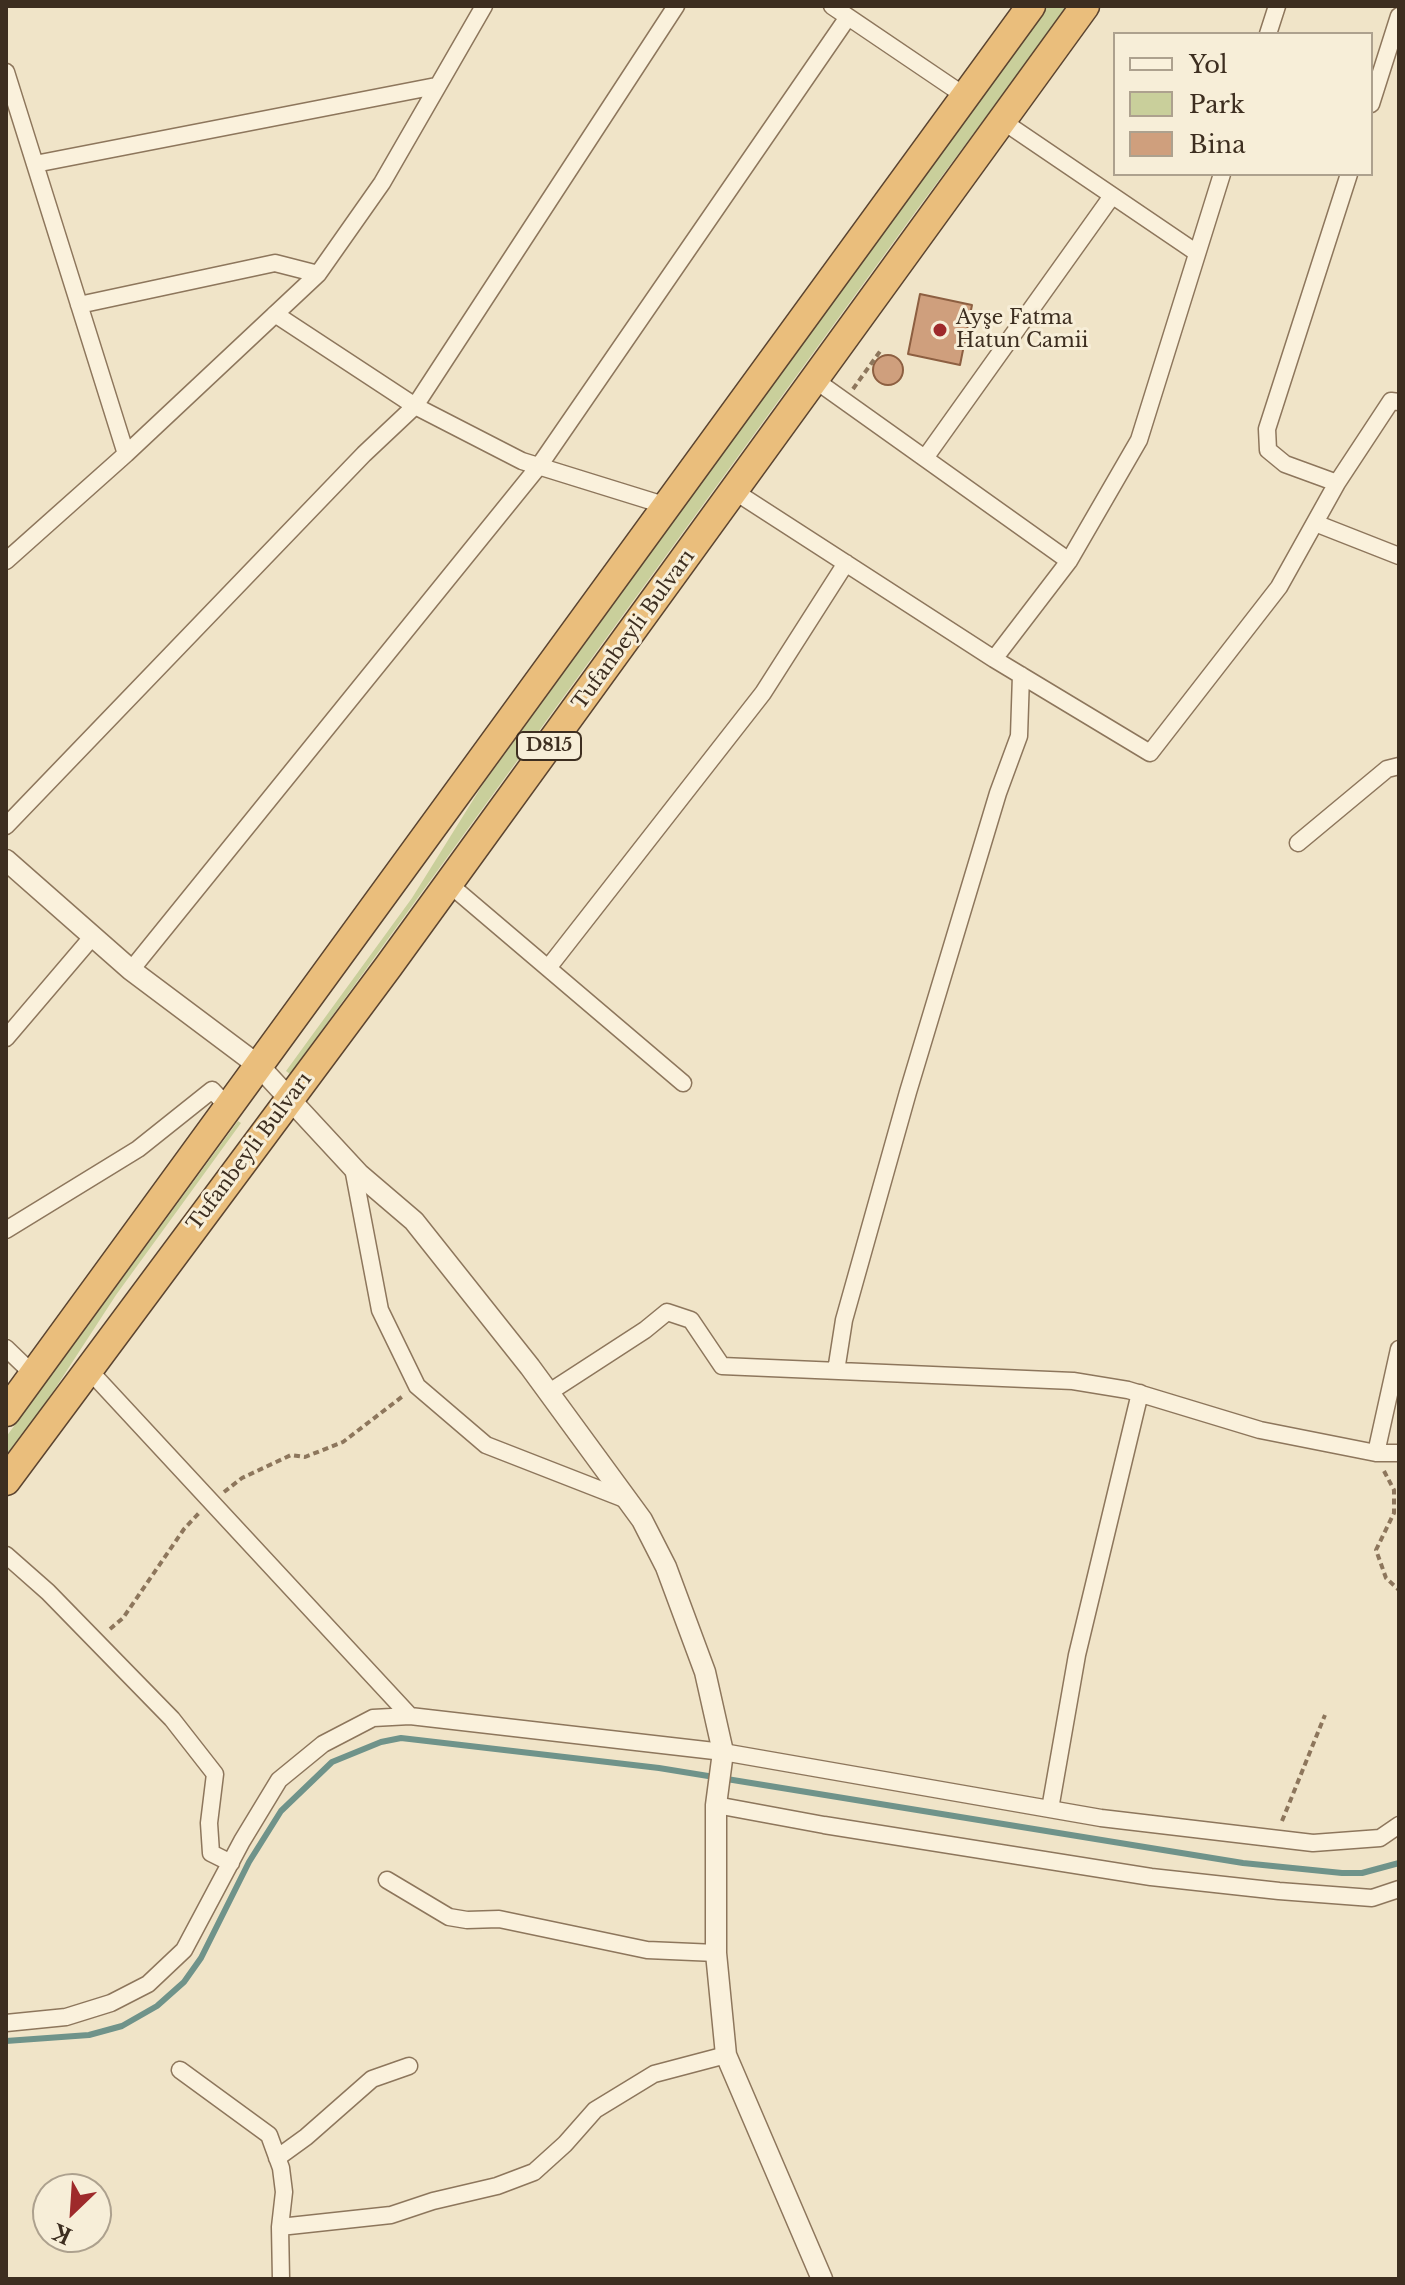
<!DOCTYPE html>
<html>
<head>
<meta charset="utf-8">
<style>
  body { margin:0 }
  #map { position:relative; width:1405px; height:2285px; overflow:hidden; background:#f0e4c8; font-family:"Libre Baskerville",serif }
  canvas { display:block }
  .frame { position:absolute; inset:0; border:8px solid #3d2e20; pointer-events:none }
  .legend { position:absolute; left:1113px; top:32px; width:260px; height:144px; box-sizing:border-box; background:#f7eed8; border:2px solid #ada18e; margin:0; padding:10px 14px; list-style:none; font-size:24px; color:#3d2e20 }
  .legend li { display:flex; align-items:center; gap:16px; height:40px }
  .legend b { width:40px; border:2px solid #ada18e }
  .north { position:absolute; left:32px; top:2173px; width:80px; height:80px; box-sizing:border-box; background:#f7eed8; border:2px solid #ada18e; border-radius:50%; rotate:205deg; font-size:22px; font-weight:700; line-height:32px; text-align:center; color:#3d2e20 }
  .north::after { content:''; display:block; margin:auto; width:28px; height:36px; background:#9e2a2b; clip-path:polygon(50% 0,100% 100%,50% 72%,0 100%) }
</style>
</head>
<body>
<div id="map">
<canvas width="1405" height="2285"></canvas>
<div class="frame"></div>
<ul class="legend">
<li><b style="height:10px;background:#faf1dc"></b>Yol</li>
<li><b style="height:22px;background:#c9cf9b"></b>Park</li>
<li><b style="height:22px;background:#cf9f7d"></b>Bina</li>
</ul>
<div class="north">K</div>
</div>
<script>
const g = document.querySelector('canvas').getContext('2d');
g.lineJoin = 'round';
function paint(path, color) { g.fillStyle = color; g.fill(path, 'evenodd'); }
const shape = rows => new Path2D(rows.map(r => 'M' + r).join(''));
function strokePath(path, color, width, dash) { g.strokeStyle = color; g.lineWidth = width; g.lineCap = dash ? 'butt' : 'round'; g.setLineDash(dash || []); g.stroke(path); }
function drawText(font, color, halo, rows, align = 'center') {
  g.font = font + ' "Libre Baskerville",serif'; g.lineWidth = 6; g.setLineDash([]); g.textBaseline = 'middle'; g.strokeStyle = halo; g.fillStyle = color; for (const [text, x, y, turn = 0] of rows) {
    g.save(); g.translate(x, y); g.rotate((+turn || 0) * Math.PI / 180); g.textAlign = isNaN(turn) ? turn : align; if (halo) g.strokeText(text, 0, 0); g.fillText(text, 0, 0); g.restore();
  }
}
const green = shape([
  [1048,6,1068,6,919,207,290,1074,286,1071,412,898,483,784],
  [238,1121,241,1123,116,1295,49,1398,6,1458,6,1437]
]);
const stream = shape([
  [6,2041,89,2035,122,2026,157,2006,184,1982,201,1958,249,1862,281,1811,332,1762,381,1742,401,1738,659,1768,1243,1863,1342,1873,1362,1873,1399,1863]
]);
const building = shape([
  [920,294,972,305,960,365,908,354,920,294],
  '873 370a15 15 0 1 1 30 0a15 15 0 1 1-30 0Z'
]);
const path = shape([
  [853,389,881,350],
  [1384,1471,1394,1490,1394,1513,1376,1550,1386,1578,1399,1590],
  [224,1492,242,1478,291,1455,305,1457,343,1442,403,1396],
  [110,1629,123,1618,184,1529,199,1513],
  [1282,1821,1325,1715]
]);
const minor = shape([
  [832,6,965,96],
  [1268,34,1277,6],
  [6,72,126,454],
  [1371,104,1399,16],
  [1001,120,1197,253],
  [35,164,436,86],
  [79,305,275,263,318,274],
  [275,314,415,406,522,461,667,506],
  [815,380,1069,561],
  [925,458,1112,196],
  [1337,483,1285,464,1268,450,1267,429,1349,174],
  [734,491,994,659,1150,753,1279,587,1337,483,1391,401,1399,402],
  [1315,523,1399,556],
  [6,561,126,454,318,274,382,183,484,6],
  [994,659,1069,561,1139,440,1222,174],
  [6,826,364,454,415,406,676,6],
  [1298,843,1387,769,1399,766],
  [449,884,683,1083],
  [548,968,763,693,846,563],
  [131,970,539,466,848,17],
  [6,1038,93,936],
  [353,1168,380,1310,417,1386,486,1445,627,1500],
  [6,1230,138,1149,212,1090,229,1108],
  [6,1348,33,1374],
  [88,1369,410,1716],
  [836,1371,844,1320,908,1092,998,793,1019,736,1021,675],
  [548,1393,645,1330,667,1312,691,1320,722,1366,1073,1381,1128,1390,1260,1430,1376,1453,1399,1453],
  [1376,1453,1399,1349],
  [6,1555,48,1592,172,1719,215,1774,209,1823,211,1853,231,1863],
  [716,1805,824,1825,1151,1877,1279,1891,1372,1898,1399,1889],
  [1050,1809,1077,1655,1140,1393],
  [387,1880,449,1917,467,1920,499,1919,647,1950,716,1953],
  [6,2023,66,2017,111,2003,148,1984,184,1950,242,1841,279,1780,323,1744,373,1718,410,1716,723,1752,1101,1818,1313,1843,1380,1838,1399,1825],
  [180,2070,269,2135,281,2168,284,2192,280,2227,281,2279],
  [277,2158,306,2137,372,2079,409,2066],
  [280,2227,391,2215,433,2201,497,2186,534,2172,565,2144,595,2110,654,2074,726,2055]
]);
const tertiary = shape([
  [6,860,131,970,259,1066,359,1174,414,1221,530,1367,642,1520,666,1567,705,1672,723,1752,716,1805,716,1953,726,2055,822,2279]
]);
const trunk = shape([
  [6,1412,1031,6],
  [6,1481,388,967,1085,6]
]);
const markers = [
  [940,330,8,"#9e2a2b"]
];
const shields = [
  [549,746,64]
];
const shieldNames = [
  ["D815",549,746]
];
const poiNames = [
  ["Ayşe Fatma",956,318],
  ["Hatun Camii",956,341]
];
const streetNames = [
  ["Tufanbeyli Bulvarı",634,630,-54],
  ["Tufanbeyli Bulvarı",250,1152,-53]
];
paint(green, '#c9cf9b');
strokePath(stream, '#6f938a', 6);
paint(building, '#cf9f7d');
strokePath(building, '#8d5f41', 2);
strokePath(minor, '#8d765c', 19);
strokePath(tertiary, '#8d765c', 23);
strokePath(trunk, '#5b4430', 31);
strokePath(path, '#8d765c', 4, [6, 4]);
strokePath(minor, '#faf1dc', 16);
strokePath(tertiary, '#faf1dc', 20);
strokePath(trunk, '#eabe7c', 28);
for (const [x, y, r, color] of markers) { const dot = new Path2D(); dot.arc(x, y, r, 0, 2 * Math.PI); g.fillStyle = color; g.fill(dot); strokePath(dot, '#f7eed8', 3); }
for (const [x, y, w] of shields) { const box = new Path2D(); box.roundRect(x - w / 2, y - 14, w, 28, 6); g.fillStyle = '#f7eed8'; g.fill(box); strokePath(box, '#3d2e20', 2); }
drawText('bold 18px', '#3d2e20', null, shieldNames);
drawText('20px', '#3d2e20', '#f7eed8', poiNames, 'left');
drawText('20px', '#3d2e20', '#f7eed8', streetNames);
</script>
</body>
</html>
